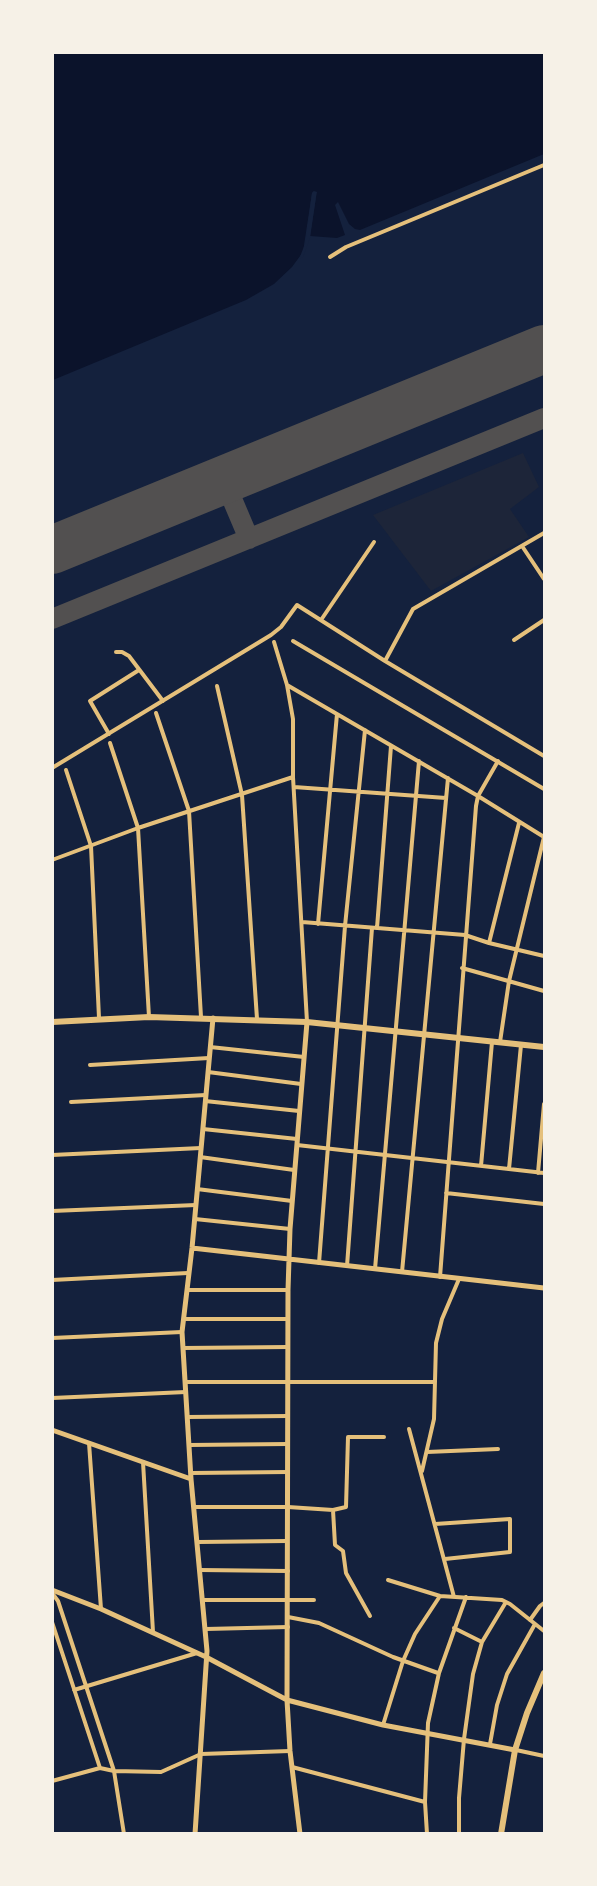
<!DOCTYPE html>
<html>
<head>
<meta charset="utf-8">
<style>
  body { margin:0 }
  #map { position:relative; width:597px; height:1886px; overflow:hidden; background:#14213d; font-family:Roboto,sans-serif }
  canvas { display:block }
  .frame { position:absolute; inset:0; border:54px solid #f6f1e7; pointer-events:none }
</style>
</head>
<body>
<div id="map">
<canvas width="597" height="1886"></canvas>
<div class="frame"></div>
</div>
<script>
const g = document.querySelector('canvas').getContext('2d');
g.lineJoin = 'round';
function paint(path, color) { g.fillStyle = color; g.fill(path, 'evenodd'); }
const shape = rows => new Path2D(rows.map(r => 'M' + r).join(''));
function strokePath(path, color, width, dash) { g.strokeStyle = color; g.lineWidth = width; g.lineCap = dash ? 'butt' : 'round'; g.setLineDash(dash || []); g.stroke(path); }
const green = shape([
  [523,453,539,487,510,509,529,537,431,591,373,515]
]);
const water = shape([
  [53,53,544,53,544,154,360,230,355,229,349,224,338,202,335,205,345,235,337,238,310,236,316,197,314,191,312,193,303,252,292,267,274,284,246,300,53,380]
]);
const pier = shape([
  [314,191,317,192,316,197,310,238,303,257,299,259,305,244,312,193]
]);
const taxiway = shape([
  [224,480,249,539],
  [52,619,544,418]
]);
const runway = shape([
  [52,550,544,349]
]);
const minor = shape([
  [330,257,346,247,544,165],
  [522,546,544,579],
  [321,620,374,542],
  [514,640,544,620],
  [293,641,544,789],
  [274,642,287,685,293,719,293,777,307,1022],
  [116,652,122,652,129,656,163,701],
  [385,661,413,609,544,533],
  [287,685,478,796,544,837],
  [217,686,242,795,257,1019],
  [156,713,189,811,201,1017],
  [109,734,90,701,139,670],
  [110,743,138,828,149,1017],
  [52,768,271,635,281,627,297,605,385,661,544,756],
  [66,770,91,846,99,1018],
  [294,787,446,798],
  [52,860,138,828,293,777],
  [302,922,465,935,489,943,544,956],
  [318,924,337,714],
  [377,928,391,746],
  [489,943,519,823],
  [462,968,544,991],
  [500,1042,509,981,544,837],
  [210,1047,304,1057],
  [90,1065,209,1058],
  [208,1072,301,1084],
  [205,1101,299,1111],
  [71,1102,206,1095],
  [203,1129,297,1139],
  [297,1145,544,1173],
  [52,1155,201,1148],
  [200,1157,294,1170],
  [481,1166,492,1042],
  [509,1169,521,1045],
  [538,1173,544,1104],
  [197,1189,292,1201],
  [446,1193,544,1204],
  [52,1211,196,1205],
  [195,1219,290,1229],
  [319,1263,345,926,365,730],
  [347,1266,372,928],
  [375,1269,419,761],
  [402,1272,448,778],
  [440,1277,476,806,478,796,498,761],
  [52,1280,188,1273],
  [187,1290,288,1290],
  [184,1319,288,1319],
  [52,1338,182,1332],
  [183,1348,288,1347],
  [185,1382,435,1382],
  [52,1398,186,1392],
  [187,1417,288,1416],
  [409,1429,454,1597],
  [89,1443,101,1609],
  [189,1445,288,1444],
  [427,1452,498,1449],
  [143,1462,153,1632],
  [422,1471,434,1419,436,1343,442,1319,459,1279],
  [191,1473,288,1472],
  [195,1507,288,1507,333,1510,335,1545,343,1551,346,1573,370,1616],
  [333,1510,346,1507,348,1437,384,1437],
  [435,1524,510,1519,510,1552,445,1559],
  [198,1542,287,1541],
  [200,1570,288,1571],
  [388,1580,440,1596,502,1600,510,1604,544,1631],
  [52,1593,58,1601,114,1771,124,1834],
  [203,1600,314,1600],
  [288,1617,319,1623,393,1657,438,1673],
  [530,1620,540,1606,544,1603],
  [52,1622,100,1768],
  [454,1628,482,1642],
  [206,1629,288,1627],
  [74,1690,197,1653],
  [383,1725,403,1661,415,1634,440,1596],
  [490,1744,497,1705,507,1674,535,1624],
  [516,1750,544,1756],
  [292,1767,425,1802],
  [52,1781,100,1768,114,1771,161,1772,201,1754,290,1751],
  [427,1834,425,1802,428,1723,439,1673,466,1597],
  [459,1834,459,1798,464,1739,473,1674,482,1642,506,1602]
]);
const tertiary = shape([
  [192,1248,544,1288],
  [52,1430,191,1479],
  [52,1590,101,1609,206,1657,287,1700,383,1725,515,1750],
  [195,1834,207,1651,191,1479,182,1332,192,1248,213,1018],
  [300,1834,290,1751,287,1700,288,1290,290,1229,307,1022]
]);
const secondary = shape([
  [52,1022,149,1017,307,1022,544,1047],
  [501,1834,515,1750,527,1713,544,1673]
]);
paint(green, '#1d2539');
paint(water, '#0b132b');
paint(pier, '#14213d');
strokePath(taxiway, '#525050', 20);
strokePath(runway, '#525050', 48);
strokePath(minor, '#e5c07b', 4);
strokePath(tertiary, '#e5c07b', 5);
strokePath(secondary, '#e5c07b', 6);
</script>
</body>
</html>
